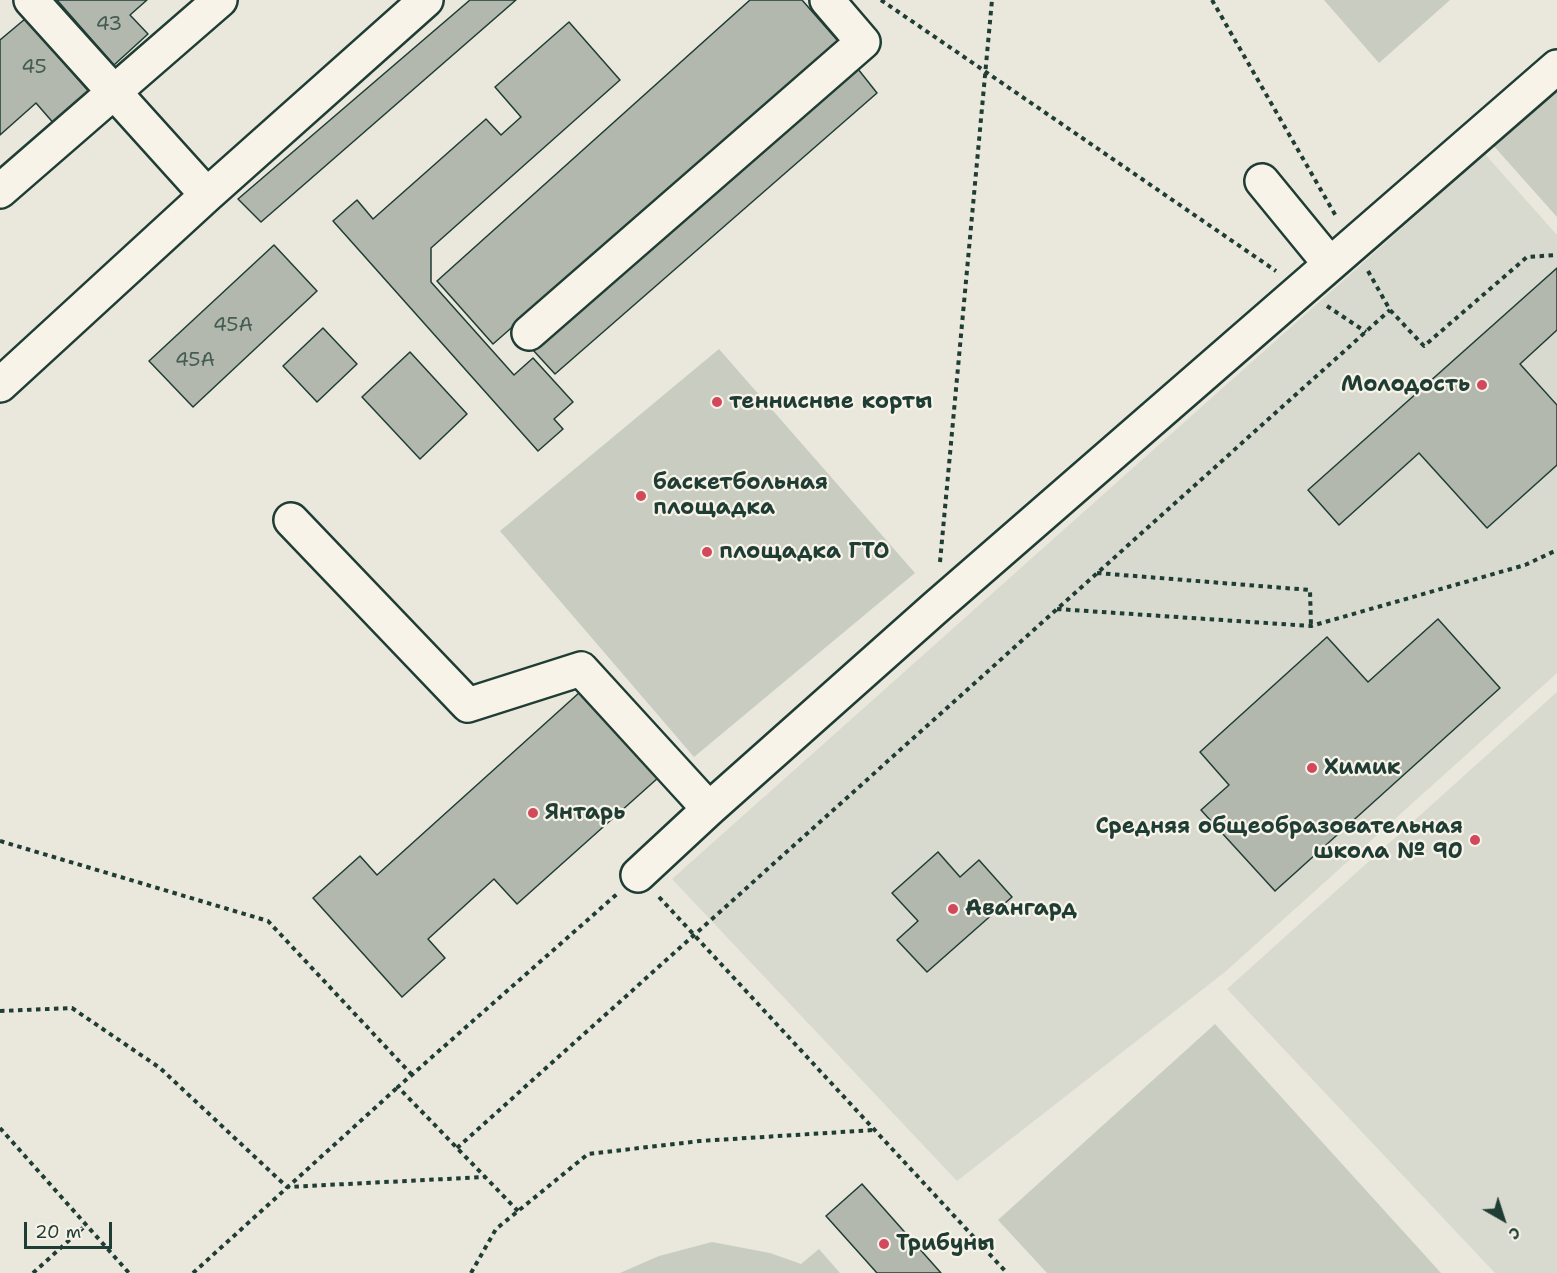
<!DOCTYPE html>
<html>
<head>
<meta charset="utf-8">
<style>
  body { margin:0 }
  #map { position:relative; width:1557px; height:1273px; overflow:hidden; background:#eae8dd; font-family:"Shantell Sans",sans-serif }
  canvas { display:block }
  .north { position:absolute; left:1473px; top:1189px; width:60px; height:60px; -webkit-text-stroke:4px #f7f3e8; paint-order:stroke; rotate:141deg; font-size:16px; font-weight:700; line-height:24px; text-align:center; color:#1f3d34 }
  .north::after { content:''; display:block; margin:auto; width:21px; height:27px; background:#1f3d34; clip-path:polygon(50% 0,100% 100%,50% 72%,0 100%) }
  .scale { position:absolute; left:24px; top:1222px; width:88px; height:27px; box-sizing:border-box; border:3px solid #1f3d34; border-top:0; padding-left:8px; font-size:18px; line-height:21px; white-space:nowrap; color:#1f3d34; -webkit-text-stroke:4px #f7f3e8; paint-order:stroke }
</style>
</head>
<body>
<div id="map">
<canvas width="1557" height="1273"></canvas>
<div class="north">С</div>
<div class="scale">20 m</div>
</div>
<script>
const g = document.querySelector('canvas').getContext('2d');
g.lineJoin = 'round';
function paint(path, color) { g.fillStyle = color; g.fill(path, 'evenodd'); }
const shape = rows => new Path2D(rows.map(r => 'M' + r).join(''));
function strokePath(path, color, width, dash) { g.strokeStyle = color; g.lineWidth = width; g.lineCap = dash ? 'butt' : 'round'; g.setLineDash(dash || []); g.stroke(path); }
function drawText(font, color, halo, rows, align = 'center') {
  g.font = font + ' "Shantell Sans",sans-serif'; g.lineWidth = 4.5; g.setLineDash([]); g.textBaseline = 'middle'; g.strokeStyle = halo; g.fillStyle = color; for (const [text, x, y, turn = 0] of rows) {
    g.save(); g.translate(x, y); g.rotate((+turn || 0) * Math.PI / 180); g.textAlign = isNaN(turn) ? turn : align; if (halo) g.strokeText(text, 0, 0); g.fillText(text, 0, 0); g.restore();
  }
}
const built = shape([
  [1485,154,1557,235,1557,673,1225,972,957,1181,672,879],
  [1557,692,1557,1273,1495,1273,1227,989]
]);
const green = shape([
  [1324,0,1450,0,1379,63],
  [1557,89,1557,217,1492,144],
  [719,349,915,573,694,757,500,531],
  [1215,1024,1441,1273,1047,1273,998,1220],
  [712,1242,770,1253,801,1264,819,1249,840,1273,620,1273,659,1256]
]);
const building = shape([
  [57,0,147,0,130,15,148,34,114,65,57,0],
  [470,0,516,0,261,222,238,199,470,0],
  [750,0,802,0,838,41,493,344,437,281,750,0],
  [25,19,92,95,56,126,36,103,0,135,0,40,25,19],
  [569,22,620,80,431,248,431,282,514,375,533,358,573,402,554,419,563,429,538,451,333,221,357,200,373,219,486,119,501,135,521,117,495,87,569,22],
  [858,69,877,93,555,374,533,350,858,69],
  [274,245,317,291,193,407,149,361,274,245],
  [1557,268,1557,330,1520,364,1557,405,1557,465,1487,528,1419,453,1339,525,1308,490,1557,268],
  [323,328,357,364,317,402,283,366,323,328],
  [410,352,467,414,420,459,362,397,410,352],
  [1438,619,1500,688,1275,891,1201,810,1229,785,1200,752,1327,637,1368,682,1438,619],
  [590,683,668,769,517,904,494,879,428,939,445,958,402,997,313,898,360,856,377,875,590,683],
  [938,852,960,877,979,860,1012,897,927,972,897,940,918,921,892,893,938,852],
  [862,1184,941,1273,877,1273,826,1216,862,1184]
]);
const path = shape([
  [881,0,1276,271],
  [1212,0,1337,218],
  [1368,271,1390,310,1424,346,1527,257,1557,255],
  [1327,306,1366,332],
  [940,562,992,0],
  [1097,573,1310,590,1311,626],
  [1057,609,1311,626,1525,565,1557,550],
  [0,841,268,921,412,1075],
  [659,897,1007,1273],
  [0,1011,72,1008,160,1068,287,1187,485,1177],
  [0,1128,129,1273],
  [457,1148,1390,310],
  [518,1211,398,1087,617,894],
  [33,1273,86,1225],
  [193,1273,398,1087],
  [471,1273,496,1229,588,1154,700,1141,874,1130]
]);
const minor = shape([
  [31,0,207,195],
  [1262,181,1330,264],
  [0,191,220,0],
  [529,333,863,42,827,0],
  [0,385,207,195,426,0],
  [291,520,468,705,581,669,709,809],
  [638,875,709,809,935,608,1557,67]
]);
const markers = [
  [1482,385,6,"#d1495b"],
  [717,402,6,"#d1495b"],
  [641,496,6,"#d1495b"],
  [707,552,6,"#d1495b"],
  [1312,768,6,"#d1495b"],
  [533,813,6,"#d1495b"],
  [1475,840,6,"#d1495b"],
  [953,909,6,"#d1495b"],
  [884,1244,6,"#d1495b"]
];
const numberNames = [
  ["43",109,25],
  ["45",34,68],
  ["45А",233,326],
  ["45А",195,361]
];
const poiNames = [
  ["Молодость",1470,385,"right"],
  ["теннисные корты",729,402],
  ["баскетбольная",653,483],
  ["площадка",653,508],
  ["площадка ГТО",719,552],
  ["Химик",1324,768],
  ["Янтарь",545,813],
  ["Средняя общеобразовательная",1463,827,"right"],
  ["школа № 90",1463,852,"right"],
  ["Авангард",965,909],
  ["Трибуны",896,1244]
];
paint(built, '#d9dacf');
paint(green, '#c8ccc1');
paint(building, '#b2b8ae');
strokePath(building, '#1f3d34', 1.5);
strokePath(minor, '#1f3d34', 38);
strokePath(path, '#1f3d34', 4, [4.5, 4.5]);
strokePath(minor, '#f7f3e8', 33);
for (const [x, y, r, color] of markers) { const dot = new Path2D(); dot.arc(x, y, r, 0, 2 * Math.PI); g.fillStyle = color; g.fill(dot); strokePath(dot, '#f7f3e8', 2); }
drawText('20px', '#445c52', null, numberNames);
drawText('bold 22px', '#1f3d34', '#f7f3e8', poiNames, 'left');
</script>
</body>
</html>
